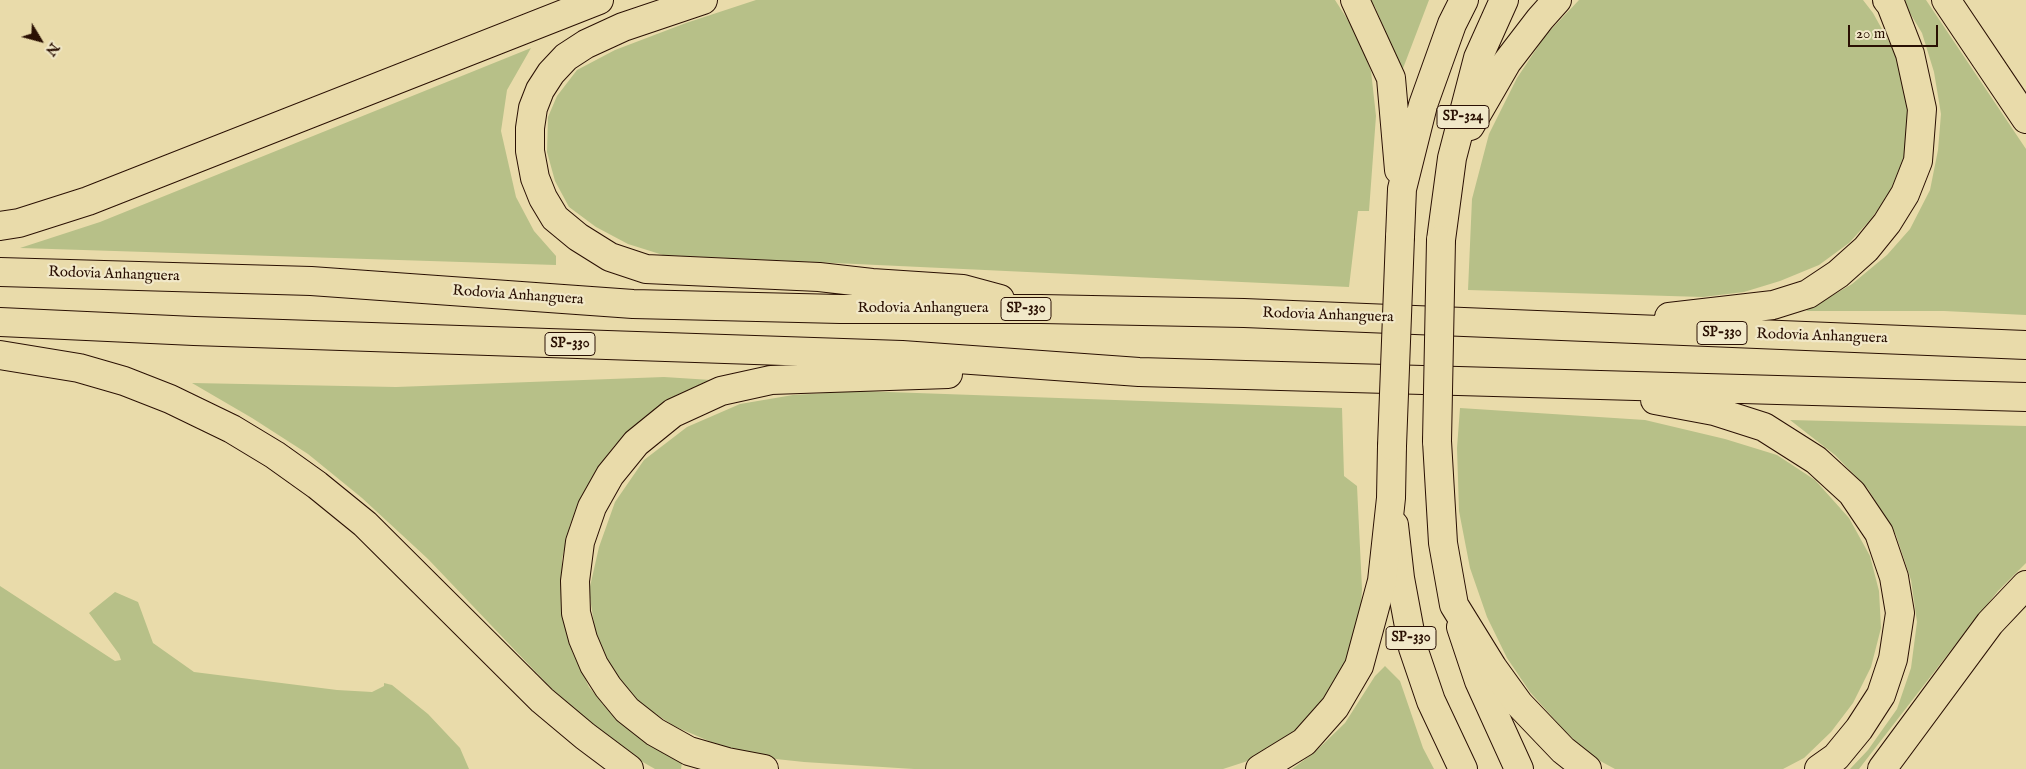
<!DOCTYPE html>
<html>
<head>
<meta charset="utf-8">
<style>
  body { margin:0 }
  #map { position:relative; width:2026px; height:769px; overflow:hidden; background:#e9dbaa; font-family:"IM FELL English",serif }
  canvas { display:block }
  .north { position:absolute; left:15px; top:15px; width:50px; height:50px; -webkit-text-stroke:4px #f1e8c8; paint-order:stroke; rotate:127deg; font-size:14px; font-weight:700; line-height:20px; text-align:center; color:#2a1003 }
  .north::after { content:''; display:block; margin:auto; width:18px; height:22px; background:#2a1003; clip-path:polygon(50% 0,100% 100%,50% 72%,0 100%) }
  .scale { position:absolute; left:1848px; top:25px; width:90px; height:22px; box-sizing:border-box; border:2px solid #2a1003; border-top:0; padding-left:6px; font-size:15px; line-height:18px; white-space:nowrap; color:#2a1003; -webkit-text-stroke:4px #f1e8c8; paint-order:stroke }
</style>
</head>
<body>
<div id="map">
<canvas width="2026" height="769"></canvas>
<div class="north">N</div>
<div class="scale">20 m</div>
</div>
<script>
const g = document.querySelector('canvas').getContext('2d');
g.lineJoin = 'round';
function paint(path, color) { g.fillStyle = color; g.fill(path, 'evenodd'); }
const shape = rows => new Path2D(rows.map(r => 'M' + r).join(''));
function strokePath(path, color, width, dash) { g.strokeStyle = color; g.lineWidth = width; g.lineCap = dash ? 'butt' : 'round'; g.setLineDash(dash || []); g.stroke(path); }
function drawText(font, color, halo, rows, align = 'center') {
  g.font = font + ' "IM FELL English",serif'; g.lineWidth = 4.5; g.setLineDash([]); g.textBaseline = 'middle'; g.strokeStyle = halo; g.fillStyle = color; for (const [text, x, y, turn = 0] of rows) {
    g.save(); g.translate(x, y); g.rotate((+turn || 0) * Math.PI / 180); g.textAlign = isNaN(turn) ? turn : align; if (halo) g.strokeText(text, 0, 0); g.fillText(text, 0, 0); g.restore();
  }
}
const green = shape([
  [756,0,1335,0,1355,31,1371,71,1376,116,1369,211,1358,211,1349,287,663,255,628,244,596,227,569,207,555,181,547,152,548,117,557,96,577,70,615,50,686,23],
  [1370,0,1429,0,1402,71,1375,7],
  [1579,0,1863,0,1873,13,1893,49,1905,87,1909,123,1904,158,1888,196,1870,220,1849,243,1819,265,1780,281,1744,292,1703,297,1468,290,1472,199,1489,134,1517,78,1545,36],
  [1902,0,1926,0,2026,149,2026,315,1944,311,1806,311,1852,284,1887,255,1910,229,1930,190,1938,150,1941,114,1934,72,1922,33],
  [531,48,507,90,501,131,516,197,534,231,556,256,556,265,20,248,100,222],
  [664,377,711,380,665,403,638,423,614,446,599,466,582,495,570,525,562,559,562,610,572,651,589,687,613,716,646,743,682,763,681,769,655,769,634,757,594,726,551,688,428,559,362,498,308,454,252,418,192,383,396,387],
  [860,391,1342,408,1344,476,1357,486,1362,589,1360,622,1348,662,1323,703,1291,739,1257,758,1223,769,914,769,804,762,757,757,718,745,674,726,635,700,609,667,595,630,589,591,599,547,615,502,644,460,687,427,740,404,793,395],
  [1460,408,1645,420,1725,439,1777,455,1815,480,1849,518,1870,556,1879,591,1881,628,1871,667,1853,703,1831,732,1804,758,1783,769,1615,769,1591,756,1564,730,1530,692,1507,658,1487,617,1470,568,1459,511,1457,448],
  [1790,420,2026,426,2026,563,1998,591,1965,632,1859,769,1850,769,1868,750,1897,709,1911,668,1917,622,1911,580,1896,535,1868,489,1835,455],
  [0,586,115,661,121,660,119,654,89,613,115,592,138,602,153,643,194,672,337,690,372,692,384,686,384,683,392,685,428,714,460,748,469,769,0,769],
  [1385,666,1400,681,1423,748,1434,769,1292,769,1315,752,1345,723,1375,676]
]);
const primary = shape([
  [1394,525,1400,578,1413,648,1431,701,1463,769],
  [1461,627,1479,681,1519,769]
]);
const highway = shape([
  [703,0,623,27,586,44,566,57,551,73,540,90,533,108,530,128,530,151,535,178,543,198,555,218,578,237,610,257,646,269,819,277,872,283,963,289,1000,299],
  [1355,0,1391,78,1399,170],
  [1946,0,2026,119],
  [1470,126,1507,62,1540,19,1557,0],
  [0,226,19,223,88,201,599,0],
  [1400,237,1402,189,1423,105,1452,24,1464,0],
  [1441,240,1452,158,1478,58,1504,0],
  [0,272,311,281,633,304,840,309,1041,309,1244,313,2026,345],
  [1669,317,1773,305,1808,294,1838,274,1866,249,1887,223,1905,194,1918,161,1922,109,1910,54,1891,5,1887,0],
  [0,322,194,331,902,355,1139,372,2026,397],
  [0,355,79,368,124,381,170,399,232,429,275,455,317,485,365,524,542,700,585,736,629,769],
  [1655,400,1714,411,1764,427,1816,460,1852,493,1879,533,1894,577,1900,613,1893,659,1881,695,1859,729,1836,757,1819,769],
  [1437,441,1443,543,1454,605,1493,668,1519,704,1563,750,1587,769],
  [764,769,727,762,689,751,655,732,627,710,608,687,594,665,583,639,576,613,575,581,580,542,592,507,610,475,636,443,673,413,721,391,771,380,948,374],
  [1260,769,1304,742,1335,707,1359,666,1382,581,1391,498,1392,446],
  [1882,769,1990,623,2026,585]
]);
const highwayBridge = shape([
  [1437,441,1441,240],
  [1392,446,1400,237]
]);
const shields = [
  [1463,117,52],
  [1026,309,50],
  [1722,333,50],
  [570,344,50],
  [1411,638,50]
];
const shieldNames = [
  ["SP-324",1463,117],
  ["SP-330",1026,309],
  ["SP-330",1722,333],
  ["SP-330",570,344],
  ["SP-330",1411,638]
];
const streetNames = [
  ["Rodovia Anhanguera",114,275,2],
  ["Rodovia Anhanguera",518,296,4],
  ["Rodovia Anhanguera",923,309],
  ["Rodovia Anhanguera",1328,316,2],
  ["Rodovia Anhanguera",1822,337,2]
];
paint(green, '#b7c088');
strokePath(primary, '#2a1003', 30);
strokePath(highway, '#2a1003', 30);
strokePath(primary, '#e9dbaa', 28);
strokePath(highway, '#e9dbaa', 28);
strokePath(highwayBridge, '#2a1003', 30, []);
strokePath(highwayBridge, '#e9dbaa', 28);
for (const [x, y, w] of shields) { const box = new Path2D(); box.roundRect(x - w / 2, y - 11.5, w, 23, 4); g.fillStyle = '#f1e8c8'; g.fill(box); strokePath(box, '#2a1003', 1); }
drawText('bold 14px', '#2a1003', null, shieldNames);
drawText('15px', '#2a1003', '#f1e8c8', streetNames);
</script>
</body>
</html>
